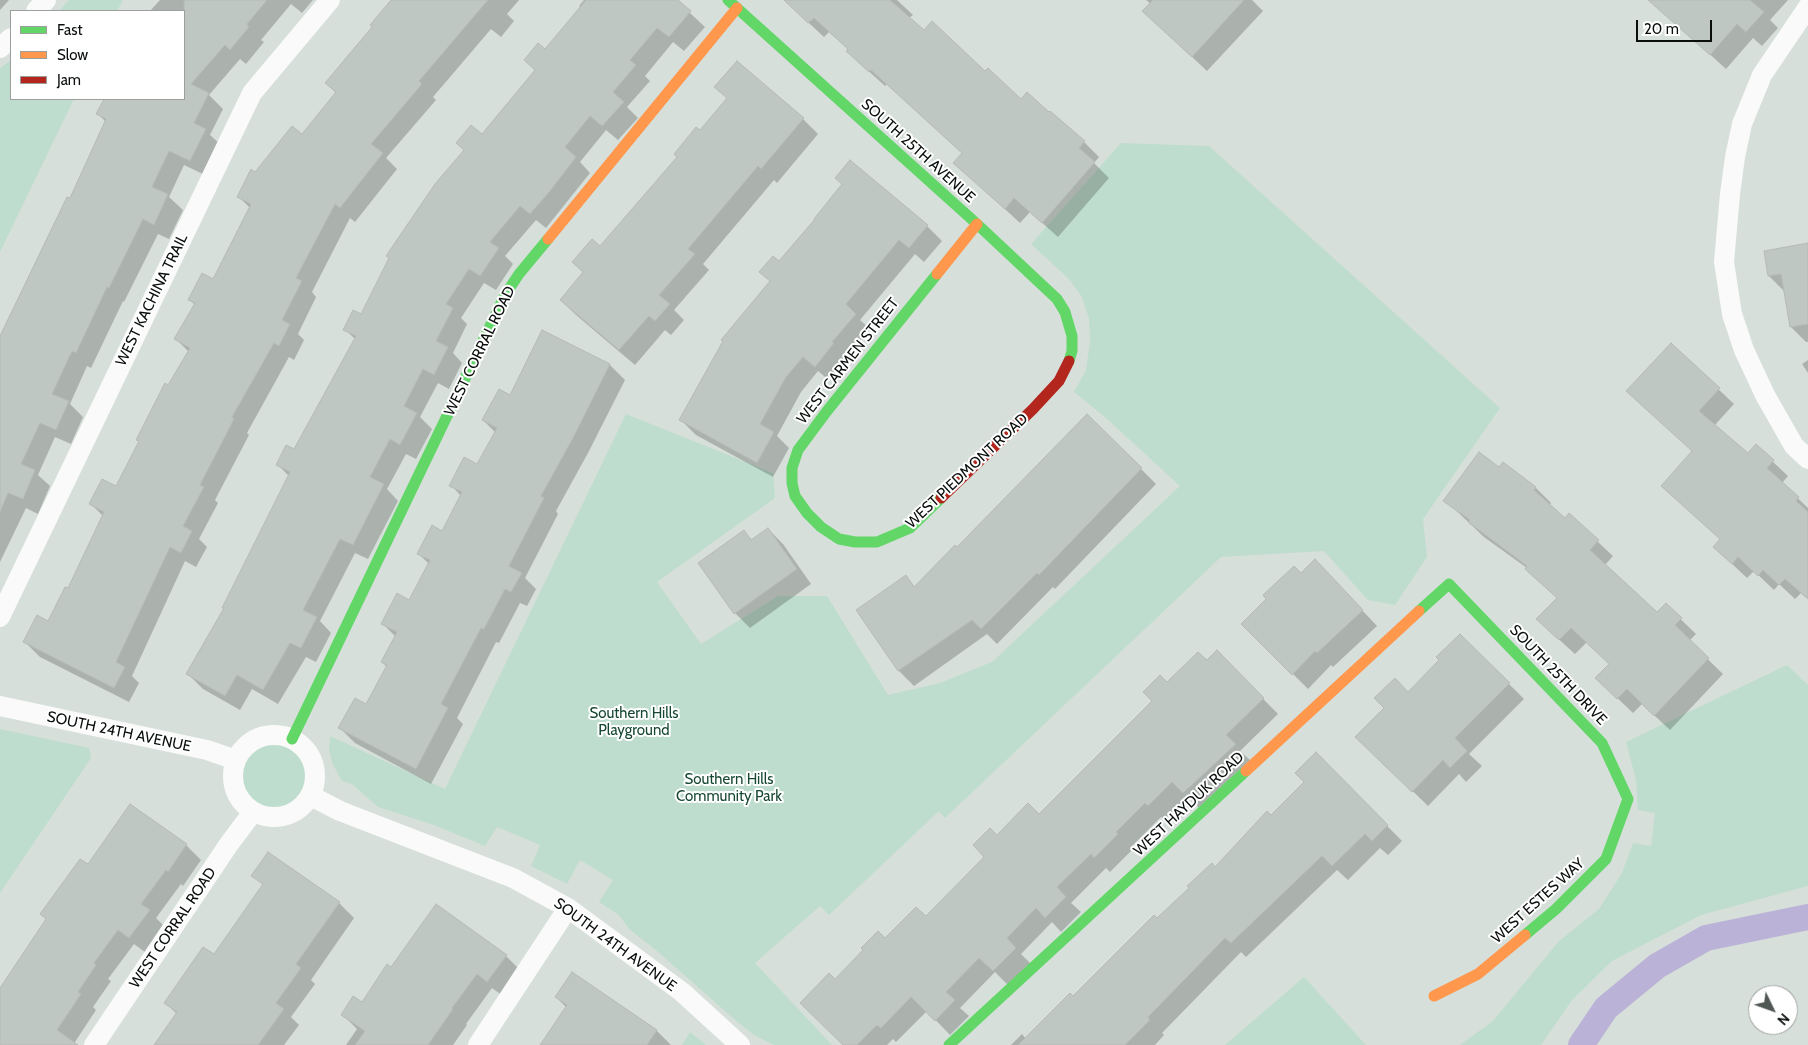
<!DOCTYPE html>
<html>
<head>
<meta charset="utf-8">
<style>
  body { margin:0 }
  #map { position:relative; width:1808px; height:1045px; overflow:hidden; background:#d6dfda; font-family:Cabin,sans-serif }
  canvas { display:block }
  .legend { position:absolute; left:10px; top:10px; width:175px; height:90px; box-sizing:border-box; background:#fff; border:1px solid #9d9f9e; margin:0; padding:6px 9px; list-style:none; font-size:15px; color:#0a0f0c }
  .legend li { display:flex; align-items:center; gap:10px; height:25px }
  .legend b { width:25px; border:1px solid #9d9f9e }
  .north { position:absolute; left:1748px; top:985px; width:50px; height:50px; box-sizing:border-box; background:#fff; border:1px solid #9d9f9e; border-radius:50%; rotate:132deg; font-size:14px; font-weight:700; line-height:20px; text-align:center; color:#0a0f0c }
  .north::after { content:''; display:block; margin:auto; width:18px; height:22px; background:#515854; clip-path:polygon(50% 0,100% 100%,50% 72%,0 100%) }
  .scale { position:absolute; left:1636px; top:20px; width:76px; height:22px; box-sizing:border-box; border:2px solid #0a0f0c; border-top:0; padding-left:6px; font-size:15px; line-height:18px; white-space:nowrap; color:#0a0f0c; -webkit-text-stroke:4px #fff; paint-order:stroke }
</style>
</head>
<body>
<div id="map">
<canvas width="1808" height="1045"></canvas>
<ul class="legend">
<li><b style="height:6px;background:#63d668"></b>Fast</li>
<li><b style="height:6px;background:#ff974d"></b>Slow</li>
<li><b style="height:6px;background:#b3261e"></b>Jam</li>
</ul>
<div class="north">N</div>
<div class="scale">20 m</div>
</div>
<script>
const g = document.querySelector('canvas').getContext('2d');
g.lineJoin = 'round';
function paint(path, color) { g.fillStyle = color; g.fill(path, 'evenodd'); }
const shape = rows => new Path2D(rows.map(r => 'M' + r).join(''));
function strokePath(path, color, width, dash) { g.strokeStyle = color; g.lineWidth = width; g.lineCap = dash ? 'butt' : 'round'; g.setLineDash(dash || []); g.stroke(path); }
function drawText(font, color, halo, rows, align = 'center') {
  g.font = font + ' Cabin,sans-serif'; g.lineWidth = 4; g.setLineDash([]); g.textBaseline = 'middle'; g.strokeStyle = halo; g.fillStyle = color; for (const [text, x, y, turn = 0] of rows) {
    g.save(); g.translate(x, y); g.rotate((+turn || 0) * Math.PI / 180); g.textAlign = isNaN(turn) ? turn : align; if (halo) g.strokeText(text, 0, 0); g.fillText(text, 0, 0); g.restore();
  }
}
const green = shape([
  [69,0,123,0,117,11,59,11],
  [11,60,11,99,74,99,0,252,0,68],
  [1121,143,1209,146,1500,408,1423,519,1427,557,1395,605,1368,600,1324,551,1221,557,945,818,939,811,829,915,820,906,755,963,832,1045,774,1045,754,1035,733,1018,657,951,629,929,619,915,599,902,613,880,580,860,567,884,531,866,540,845,497,827,485,846,434,825,378,807,352,784,342,781,332,763,329,749,330,736,445,789,626,414,773,473,775,498,657,582,701,644,778,596,827,596,888,695,940,683,992,662,1180,486,1106,418,1074,392,1086,370,1090,342,1089,319,1082,297,1069,279,1031,244],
  [1787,665,1808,685,1808,886,1701,915,1612,961,1572,1000,1541,1045,1460,1045,1493,1021,1559,941,1599,909,1622,873,1633,843,1651,846,1655,813,1638,810,1636,780,1626,742],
  [0,729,89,748,91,758,0,893],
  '233 777a41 41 0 1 1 82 0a41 41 0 1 1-82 0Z',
  [1304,977,1366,1045,1225,1045],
  [690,1032,706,1045,682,1045]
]);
const shadow = shape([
  [0,0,9,0,0,10],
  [160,0,313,0,302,13,291,4,261,40,264,42,246,64,240,59,209,95,223,109,210,135,221,145,205,175,184,165,169,197,183,210,169,239,158,234,124,302,123,301,91,368,87,366,70,404,83,417,71,444,55,437,38,475,50,486,38,514,26,508,0,562,0,338,70,200,106,122,98,114,105,99,184,99,184,11,150,11],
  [393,0,519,0,507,14,514,21,501,37,491,29,433,97,436,100,386,158,397,169,355,222,350,218,312,292,316,297,298,334,304,340,294,360,289,357,247,433,249,435,215,500,218,503,199,539,207,547,196,567,185,561,132,676,139,683,129,702,40,657,25,642,48,622,69,590,103,516,91,504,116,488,140,442,137,439,189,352,176,339,195,305,190,300,214,280,251,209,239,197,256,173,302,136,336,93,327,83,374,27],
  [584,0,676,0,705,27,684,51,673,42,645,76,650,81,627,107,638,118,618,140,606,130,580,162,590,173,546,228,536,220,505,256,513,264,496,290,484,283,461,318,467,324,453,353,462,363,449,389,438,383,420,417,432,429,416,459,406,454,387,489,398,501,368,559,355,553,320,621,331,633,316,662,306,657,278,704,252,689,240,710,203,689,188,674,225,609,289,476,278,465,295,451,356,340,345,329,362,315,483,136,536,71,545,51,581,7,579,6],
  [784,0,897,0,913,15,909,18,924,31,985,73,1021,100,1084,142,1099,157,1094,163,1109,178,1058,237,1030,212,1020,223,955,163,963,154,887,84,885,86,863,66,849,49,829,32,824,37],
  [1146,0,1252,0,1263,11,1207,71,1159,26,1151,4],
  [1666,0,1788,0,1770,20,1778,28,1762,46,1753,38,1726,69,1659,8],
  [803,119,818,134,777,183,774,180,703,264,709,270,674,310,684,320,671,335,665,330,635,365,576,315,561,300,584,273,600,248,700,132],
  [927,226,942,241,924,262,915,254,860,320,870,329,846,358,848,359,830,381,818,371,801,392,777,436,789,448,773,477,696,435,681,420,771,282,779,263],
  [1808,245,1808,342,1806,342,1791,327,1784,291,1769,276,1765,252],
  [542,332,610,365,625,380,588,453,556,511,558,514,525,578,536,589,527,606,520,603,499,643,496,642,457,718,463,724,431,784,355,743,340,728,367,706,387,667,382,662,396,637,383,624,409,601,429,564,418,553,443,532,461,496,451,485,478,466,496,433,483,420,510,396],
  [1671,344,1734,404,1714,426,1748,455,1756,446,1788,476,1782,483,1808,508,1808,599,1801,593,1795,599,1779,584,1774,590,1754,571,1747,578,1730,562,1693,452],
  [1808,360,1808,373,1802,364],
  [1088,416,1156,484,1055,589,1053,587,997,644,987,634,914,686,899,671,857,611,905,577,915,587,957,549],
  [1499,469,1536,488,1551,503,1549,505,1565,520,1569,515,1613,556,1605,565,1657,614,1666,605,1696,634,1689,641,1723,674,1670,730,1642,704,1633,713,1612,693,1610,664,1587,642,1575,654,1553,634,1558,598,1527,568,1484,537,1445,500],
  [768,529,783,544,811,584,750,628,735,613,700,564,744,532,752,540],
  [1301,574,1330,576,1377,626,1333,667,1331,665,1308,689,1243,624],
  [1460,635,1524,699,1469,754,1482,766,1466,782,1459,774,1428,806,1357,737,1408,693,1441,661],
  [1217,652,1278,714,1240,751,1250,760,1199,808,1188,796,1164,820,1161,817,1130,848,1132,850,1110,872,1106,868,1071,903,1081,912,1061,932,1052,922,1021,954,1031,964,1009,986,995,972,960,1008,969,1016,950,1035,927,1011,896,1042,893,1039,887,1045,845,1045,835,981,885,940,926,918,986,857,997,837,1039,816,1154,701,1167,684,1207,662],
  [1316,754,1402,841,1388,855,1380,848,1348,880,1337,870,1246,957,1241,952,1162,1033,1164,1035,1155,1045,1011,1045,1022,1034,1026,1039,1073,998,1271,816,1306,782],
  [186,845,201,860,183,886,181,884,156,918,164,926,145,952,134,944,108,979,111,981,93,1007,96,1010,73,1045,0,1045,0,990,88,866],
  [253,875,339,903,354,918,311,980,315,984,291,1017,299,1025,284,1045,155,1045,177,1014,166,1003,214,956,264,886],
  [506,956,521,971,503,996,492,988,466,1024,467,1025,453,1045,346,1045,357,1029,342,1014,362,1004,391,968],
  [573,974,657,1031,671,1045,542,1045,567,1008,556,997]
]);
const canal = shape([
  [1581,1045,1606,1008,1657,966,1706,938,1808,917]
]);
const building = shape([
  [184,0,267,0,247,24,249,27,230,50,225,45,191,84,209,93,194,123,206,129,190,161,169,151,152,187,168,194,154,225,143,219,109,288,107,287,76,353,72,351,52,394,69,401,56,430,40,423,21,464,35,470,23,499,8,493,0,512,0,336,67,197,70,198,106,119,96,114,104,99,184,99,184,0],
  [391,0,488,0,419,81,422,84,371,144,383,153,340,208,335,204,296,278,302,281,282,320,290,324,279,346,274,343,232,417,234,419,200,485,204,487,183,526,192,531,181,553,170,547,116,662,125,667,114,688,23,642,37,615,48,621,65,587,68,588,104,512,89,504,102,479,116,486,139,441,136,440,165,383,168,385,190,348,174,339,195,303,188,300,202,273,213,279,251,204,237,197,251,169,255,172,292,126,302,134,336,92,325,83,372,27,370,25,391,0],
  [586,0,678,0,691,11,669,37,657,28,630,60,636,65,613,92,624,102,602,126,590,116,565,147,576,157,550,191,530,214,520,206,490,242,499,248,480,276,469,269,446,304,453,308,436,341,448,347,434,375,423,369,404,406,417,413,400,445,390,439,370,477,384,484,353,545,340,539,303,610,317,617,301,648,290,643,263,690,237,675,225,696,186,674,224,608,222,608,290,472,276,465,286,445,294,449,356,336,343,330,353,310,361,314,389,258,386,256,435,184,464,150,456,143,471,125,482,134,535,70,524,60,538,43,545,49,586,0],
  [784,0,890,0,924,30,932,21,985,71,988,68,1021,99,1027,92,1049,112,1050,111,1085,141,1079,148,1095,162,1042,223,1014,198,1005,209,953,163,962,153,871,70,869,72,846,51,848,49,814,18,808,23,784,0],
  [1153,0,1244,0,1192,57,1142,11,1153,0],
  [1648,0,1750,0,1764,12,1746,32,1737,24,1710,55,1648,0],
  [737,61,804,118,761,169,758,166,688,249,695,254,659,295,670,304,655,321,649,316,619,350,560,300,583,272,572,262,592,239,600,246,677,157,674,154,696,127,700,130,727,98,714,87,737,61],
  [850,160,928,225,909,248,899,240,846,304,856,314,832,342,834,343,815,367,803,357,786,377,760,424,774,432,757,463,679,420,723,341,721,340,770,281,759,272,773,256,779,261,815,219,814,219,842,184,835,178,850,160],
  [1808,243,1808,324,1790,327,1781,274,1768,276,1764,251,1808,243],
  [542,330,610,364,573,438,541,496,544,498,509,566,522,573,511,592,505,589,484,629,481,628,441,704,448,708,416,769,338,728,355,698,366,704,387,665,381,662,397,632,381,624,397,593,409,600,430,560,417,554,432,525,442,531,462,492,449,486,464,457,477,464,497,428,482,420,499,389,510,395,542,330],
  [1671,343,1720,388,1699,411,1748,453,1756,444,1774,460,1767,468,1799,497,1796,501,1808,512,1808,599,1785,579,1779,585,1763,570,1758,576,1738,557,1732,564,1713,547,1720,539,1661,486,1692,451,1626,391,1671,343],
  [1087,414,1142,468,1039,575,1037,573,981,629,972,620,898,671,856,610,906,575,914,587,955,545,957,547,1087,414],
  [1479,452,1499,467,1503,462,1536,487,1534,490,1565,518,1569,513,1599,540,1590,550,1657,612,1666,603,1682,618,1675,625,1709,658,1654,716,1627,689,1617,699,1595,678,1609,664,1571,628,1559,640,1536,619,1557,598,1525,569,1527,566,1468,522,1470,520,1443,501,1479,452],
  [768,528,797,569,734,614,698,563,744,530,751,540,768,528],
  [1315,559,1363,610,1317,653,1315,651,1292,675,1241,624,1266,599,1263,595,1294,566,1301,573,1315,559],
  [1460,634,1510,683,1455,738,1467,751,1450,768,1443,760,1412,792,1355,737,1384,708,1374,698,1395,678,1408,692,1439,660,1436,657,1460,634],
  [1217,650,1264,698,1226,735,1236,744,1183,793,1172,782,1148,806,1145,803,1116,832,1118,834,1094,858,1091,854,1057,887,1066,897,1045,918,1036,908,1007,938,1016,948,993,971,979,958,946,992,955,1000,935,1021,911,997,881,1028,877,1025,857,1045,843,1045,800,1003,829,973,835,979,863,950,861,948,878,931,885,938,916,907,926,916,984,857,973,845,990,828,997,835,1028,803,1039,814,1152,701,1143,692,1160,675,1167,682,1198,652,1207,660,1217,650],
  [1316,752,1388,825,1372,841,1365,834,1332,866,1322,856,1231,943,1225,938,1148,1017,1150,1020,1125,1045,1018,1045,1070,993,1073,996,1154,915,1157,918,1189,888,1187,886,1212,863,1215,867,1267,811,1271,815,1304,782,1295,773,1316,752],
  [130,804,187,844,168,872,166,870,141,904,150,910,129,938,118,930,94,963,96,965,78,992,81,994,57,1030,78,1045,0,1045,0,988,46,919,40,914,80,859,88,864,130,804],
  [268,852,340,902,296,964,301,968,276,1003,284,1009,258,1045,154,1045,177,1012,164,1003,189,967,203,947,214,954,263,884,251,876,268,852],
  [436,904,507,955,487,982,477,974,452,1008,453,1009,428,1045,355,1045,365,1031,341,1015,353,996,362,1002,387,964,391,967,436,904],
  [572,972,657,1030,647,1045,540,1045,567,1005,555,997,572,972]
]);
const street = shape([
  [1808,7,1762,75,1742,124,1735,157,1730,194,1724,262,1732,314,1744,350,1765,395,1794,446,1808,459],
  [36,11,46,0],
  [0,48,11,38],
  [0,617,252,93,330,0],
  [0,706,207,750,236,760],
  '233 776a41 41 0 1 1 82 0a41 41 0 1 1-82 0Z',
  [311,796,340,811,513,878,568,908,682,992,740,1045],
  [94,1045,229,844,253,812],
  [478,1045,568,908]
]);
const fast = shape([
  [728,0,977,224,1057,299,1065,312,1072,336,1072,351,1069,361],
  [937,274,827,411,798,450,792,468,792,483,795,496,807,513,821,527,839,539,855,542,877,542,910,528,941,498],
  [1419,611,1449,584,1602,743,1628,799,1606,859,1556,909,1525,935],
  [292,739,505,295,519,274,548,239],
  [949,1045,1246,771]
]);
const slow = shape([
  [548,239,737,8],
  [937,274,977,224],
  [1246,771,1419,611],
  [1434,996,1478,974,1525,935]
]);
const jam = shape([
  [941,498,1033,409,1059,381,1069,361]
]);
const streetNames = [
  ["SOUTH 25TH AVENUE",918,151,42],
  ["WEST KACHINA TRAIL",152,300,-64],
  ["WEST CORRAL ROAD",480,351,-64],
  ["WEST CARMEN STREET",848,361,-52],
  ["WEST PIEDMONT ROAD",967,471,-43],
  ["SOUTH 25TH DRIVE",1558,675,46],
  ["SOUTH 24TH AVENUE",119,732,12],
  ["WEST HAYDUK ROAD",1189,804,-43],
  ["WEST ESTES WAY",1538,901,-42],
  ["WEST CORRAL ROAD",173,928,-56],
  ["SOUTH 24TH AVENUE",615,945,36]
];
const parkNames = [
  ["Southern Hills",634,714],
  ["Playground",634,731],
  ["Southern Hills",729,780],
  ["Community Park",729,797]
];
paint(green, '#bfddce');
paint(shadow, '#0003');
strokePath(canal, '#bbb3d7', 26);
paint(building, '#bfc7c3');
strokePath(building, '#b4bbb7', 1);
strokePath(street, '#f9faf9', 20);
strokePath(fast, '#63d668', 11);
strokePath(slow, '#ff974d', 11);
strokePath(jam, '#b3261e', 11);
drawText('15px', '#0a0f0c', '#fff', streetNames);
drawText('15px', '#174833', '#fff', parkNames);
</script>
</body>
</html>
